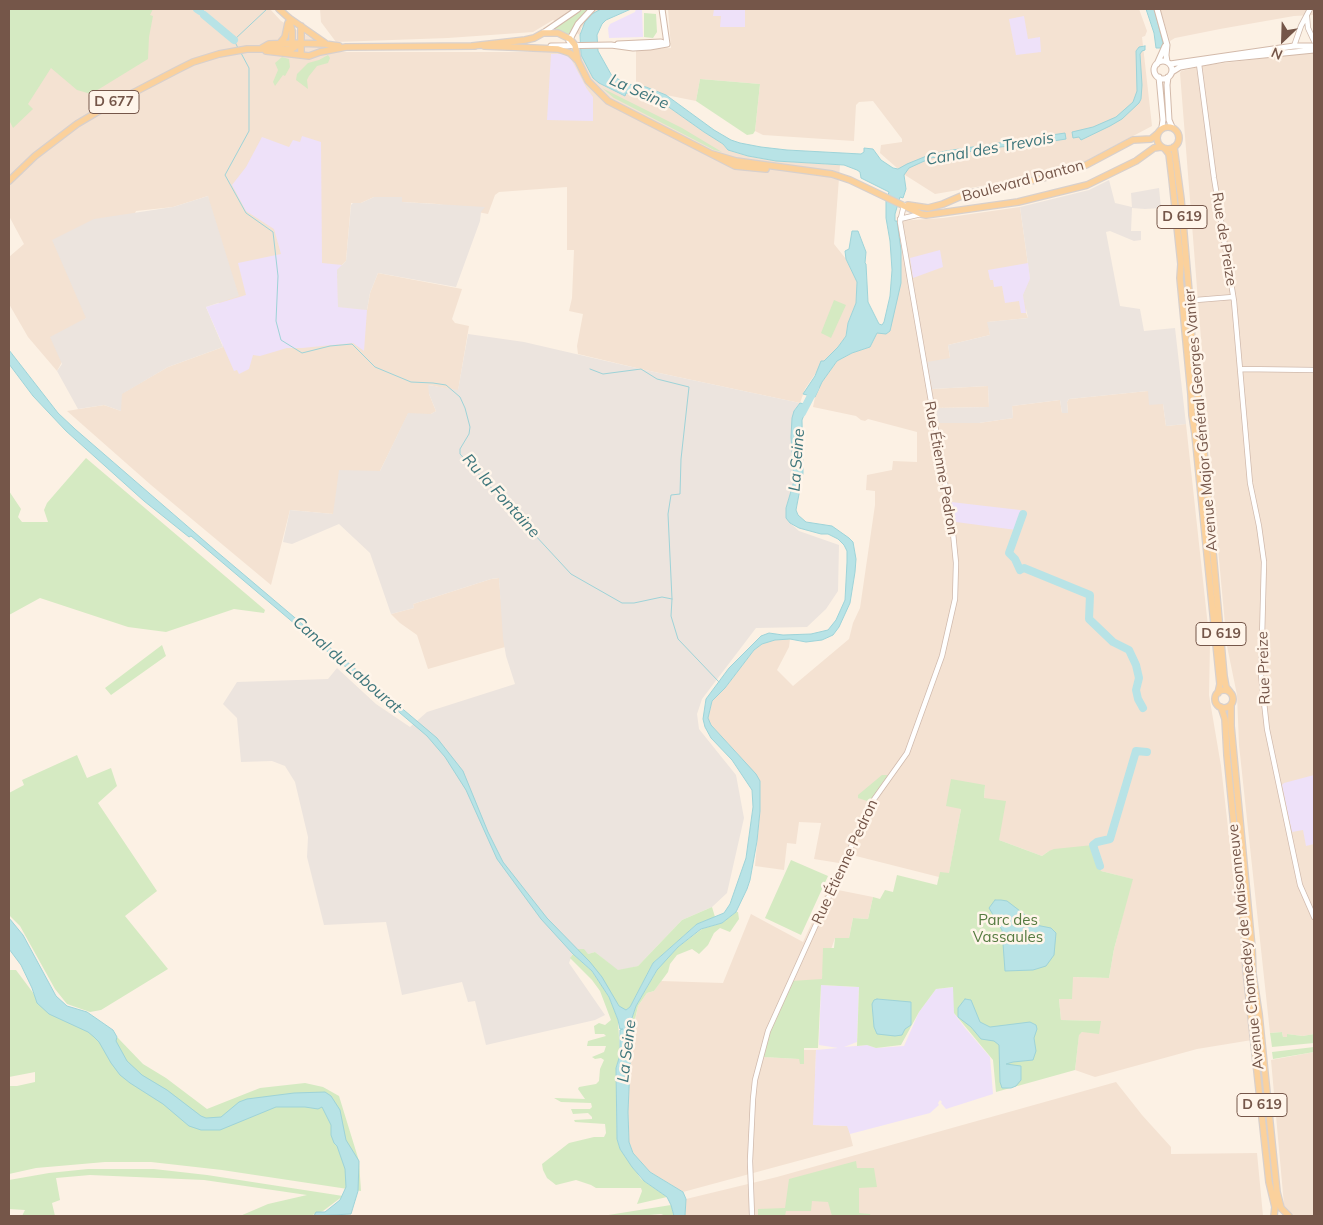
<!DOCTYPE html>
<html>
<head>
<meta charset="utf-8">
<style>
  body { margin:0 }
  #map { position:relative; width:1323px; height:1225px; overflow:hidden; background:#fcf1e4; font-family:Mulish,sans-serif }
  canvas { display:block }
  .frame { position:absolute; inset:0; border:10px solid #755649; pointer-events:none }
  .north { position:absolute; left:1258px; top:15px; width:50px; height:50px; -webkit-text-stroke:4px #fff5ea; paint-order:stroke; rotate:204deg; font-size:14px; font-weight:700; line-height:20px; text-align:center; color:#755649 }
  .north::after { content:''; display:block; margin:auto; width:18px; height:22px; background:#755649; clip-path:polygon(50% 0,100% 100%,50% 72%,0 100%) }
</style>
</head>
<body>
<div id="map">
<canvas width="1323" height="1225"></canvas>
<div class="frame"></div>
<div class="north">N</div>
</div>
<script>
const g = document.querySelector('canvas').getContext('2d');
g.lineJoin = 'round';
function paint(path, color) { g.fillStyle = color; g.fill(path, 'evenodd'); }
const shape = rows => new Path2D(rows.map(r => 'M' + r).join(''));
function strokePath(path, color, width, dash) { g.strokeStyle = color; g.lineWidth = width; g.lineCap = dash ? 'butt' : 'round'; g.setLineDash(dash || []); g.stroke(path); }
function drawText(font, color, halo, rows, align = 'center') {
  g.font = font + ' Mulish,sans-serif'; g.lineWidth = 5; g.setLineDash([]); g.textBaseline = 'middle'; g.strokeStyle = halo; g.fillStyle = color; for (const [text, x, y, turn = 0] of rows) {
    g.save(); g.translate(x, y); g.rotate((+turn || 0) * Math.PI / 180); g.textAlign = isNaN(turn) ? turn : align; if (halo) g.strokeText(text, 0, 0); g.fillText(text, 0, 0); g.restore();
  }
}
const residential = shape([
  [9,9,270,9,281,21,336,52,573,52,581,55,593,78,599,83,624,96,626,93,634,94,654,102,663,103,704,132,723,144,728,150,748,156,776,161,840,165,834,244,846,259,857,282,856,303,848,323,846,336,838,347,824,361,805,389,800,403,645,370,578,354,577,346,583,314,569,311,572,298,574,250,567,250,567,187,499,192,495,195,488,214,438,204,402,202,402,198,374,197,361,203,351,203,346,261,342,265,367,310,370,293,378,273,462,289,452,319,455,323,469,326,458,391,429,385,429,394,436,411,431,414,408,414,380,471,333,514,290,510,271,585,151,485,67,411,104,405,121,411,121,394,168,367,223,347,208,196,173,207,136,211,86,318,57,371,28,337,9,304,9,257,24,244,9,216],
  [320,9,601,9,581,28,580,35,553,20,533,32,448,38,336,42,321,22],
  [668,9,1139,9,1147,31,1145,36,1142,37,1152,126,1082,163,1023,179,935,194,905,175,880,153,881,145,902,142,902,139,873,101,859,102,856,105,854,141,763,135,755,131,760,84,700,79,696,101,666,95,646,87,636,86,636,49,671,48],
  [1160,9,1314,9,1314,15,1294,16,1220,29,1175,38,1170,41],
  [1314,52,1314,1034,1303,1036,1287,1034,1287,1037,1283,1037,1282,1032,1270,1033,1239,745,1237,695,1227,646,1215,516,1180,73,1181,71,1208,65],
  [1020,207,1030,279,1026,313,1028,318,988,322,990,335,948,345,950,358,932,389,988,386,989,407,935,408,938,423,979,423,1013,418,1012,406,1060,400,1062,413,1068,413,1067,402,1069,399,1148,391,1163,404,1166,426,1186,424,1210,645,1209,695,1221,766,1252,1040,1197,1049,1095,1077,1075,1070,1079,1034,1101,1021,1061,1020,1059,998,1072,977,1109,978,1114,949,1132,879,1101,871,1096,851,1049,851,1042,856,999,840,984,798,985,786,961,809,949,874,939,877,852,855,839,863,814,859,821,823,799,822,796,844,787,843,784,870,755,866,760,811,742,759,711,725,708,718,712,701,725,688,754,650,762,644,775,640,790,639,789,647,777,670,793,686,849,639,853,623,860,608,875,505,875,491,866,490,867,475,892,470,893,461,917,462,917,432,868,419,865,421,861,420,856,416,813,407,815,397,822,382,837,361,852,353,870,347,877,332,890,331,897,221,943,218],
  [499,578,505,647,428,669,417,635,400,623,391,614,414,608,413,604,491,579],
  [828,888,873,897,868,919,853,918,849,938,835,938,822,975,822,979,764,1057,799,1059,804,1064,804,1050,816,1050,814,1125,848,1126,853,1146,683,1192,650,1172,633,1153,629,1142,628,1112,630,1045,638,1006,647,993,654,991,661,981,723,983,751,914,803,942],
  [1314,1052,1314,1216,1285,1216,1271,1060],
  [1116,1082,1142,1115,1171,1147,1171,1154,1257,1153,1263,1216,1178,1215,685,1216,686,1199,777,1177]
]);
const industrial = shape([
  [1109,180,1115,203,1132,207,1131,193,1159,188,1161,208,1145,209,1132,208,1131,231,1141,231,1141,240,1134,241,1110,231,1106,232,1120,306,1140,309,1144,331,1175,328,1186,424,1166,426,1163,404,1149,405,1148,391,1069,399,1067,402,1068,413,1062,413,1060,400,1012,406,1013,418,979,423,938,423,935,408,989,407,988,386,932,389,927,362,950,358,948,345,990,335,987,322,1028,318,1023,295,1030,279,1020,207,1089,190],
  [208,196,239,296,206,307,223,347,168,367,122,394,121,411,104,405,78,409,57,371,62,364,50,337,86,318,52,240,94,219,173,207],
  [374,197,402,197,402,202,485,207,481,212,480,221,456,287,378,273,370,293,367,310,338,307,337,270,346,261,351,205,353,203,361,203],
  [468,334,524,342,645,370,800,403,794,411,794,481,786,508,789,522,799,531,839,545,838,591,826,609,807,627,756,628,702,699,697,714,699,729,736,775,744,818,727,893,712,907,682,920,638,966,618,971,595,952,588,954,577,949,572,955,569,963,605,1015,595,1020,486,1045,475,1001,468,1002,462,982,402,995,386,922,324,925,307,857,308,837,295,782,285,766,272,761,241,762,237,718,223,704,237,682,328,679,337,668,376,704,410,727,427,712,515,684,506,656,503,638,499,578,491,579,413,604,414,608,391,614,370,553,339,524,292,544,283,542,290,510,333,514,339,470,380,471,408,413,431,414,436,411,429,394,428,385,458,390]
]);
const education = shape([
  [636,9,642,9,643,37,609,38,608,28,610,24,635,12],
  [714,9,745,9,745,27,720,27,721,16,713,16],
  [1024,16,1028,39,1040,37,1041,52,1016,55,1009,19],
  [551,54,563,54,571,59,587,89,593,97,593,121,547,120],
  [302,136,321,142,322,263,342,265,337,270,338,307,367,310,364,351,353,343,302,348,287,348,260,356,253,355,249,369,239,374,237,370,234,371,206,307,246,295,238,263,281,254,274,229,246,211,232,185,246,167,262,137,289,147,293,140,300,142],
  [940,250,943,267,913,278,910,258],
  [1028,263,1030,279,1023,295,1026,313,1021,313,1019,301,1005,303,1002,286,994,287,993,280,990,280,988,270],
  [951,502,1020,510,1023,513,1016,530,956,522,954,519],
  [1314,775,1314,844,1306,846,1303,830,1292,832,1282,785,1284,783],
  [821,985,859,987,857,1042,844,1047,867,1045,876,1048,904,1046,919,1012,936,989,954,987,954,1013,965,1028,990,1057,993,1094,946,1109,941,1103,942,1102,940,1100,938,1103,939,1105,930,1113,850,1134,847,1126,813,1125,816,1050,838,1048,819,1045]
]);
const green = shape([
  [9,9,153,9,150,15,153,16,149,37,148,59,91,94,77,90,51,68,28,104,33,109,13,128,9,120],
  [584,9,588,9,568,35,551,30],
  [644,13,656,14,657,32,653,38,644,37],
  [328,55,330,58,328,63,317,66,309,76,307,80,308,89,296,80,297,74,308,63,319,60],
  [282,57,289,59,290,67,285,76,283,75,275,86,273,82,278,70,275,63],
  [700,79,760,84,755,131,753,134,747,135,696,101],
  [602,88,682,128,722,152,714,150,614,98],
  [834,300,846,305,831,338,821,333],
  [86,458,265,610,264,613,234,609,166,632,128,627,40,598,9,615,9,491,21,509,18,517,22,522,48,522,44,510,47,503],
  [162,645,166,656,111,695,105,688],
  [77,755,87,778,111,768,117,786,98,803,157,891,125,916,168,969,101,1010,90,1012,67,1004,55,989,20,926,9,915,9,793,24,785,22,780],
  [882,775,887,775,888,778,871,799,867,801,858,798,858,795],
  [951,779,985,785,984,798,1006,801,999,840,1042,856,1049,851,1054,849,1093,845,1101,871,1133,879,1114,949,1109,978,1073,977,1072,999,1059,999,1061,1020,1101,1021,1099,1034,1082,1032,1079,1035,1075,1070,996,1092,993,1060,954,1013,953,987,936,989,919,1012,901,1045,876,1048,867,1045,857,1046,859,987,821,985,818,1048,804,1048,804,1064,800,1064,799,1059,763,1057,773,1019,791,981,822,979,823,948,834,948,835,938,849,938,853,918,868,919,873,897,880,899,885,890,893,892,897,875,937,885,940,872,949,873,961,809,946,806],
  [791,860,828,876,801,935,765,918],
  [712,907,715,917,697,924,653,963,630,1007,626,1010,623,1010,619,1006,577,949,584,949,588,954,595,952,618,970,638,966,682,920],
  [736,912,738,912,739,919,730,932,720,928,714,933,708,945,699,954,692,949,677,955,670,964,668,972,654,991,647,993,638,1006,633,1028,632,1018,636,1006,657,970,663,963,678,947,702,929,722,923],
  [573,954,592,971,609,997,618,1020,620,1055,616,1068,617,1139,620,1149,641,1179,667,1197,637,1204,642,1191,641,1188,596,1188,591,1185,576,1180,556,1185,547,1178,543,1170,542,1164,569,1143,594,1137,604,1137,606,1133,605,1124,575,1122,574,1120,592,1119,592,1117,588,1113,573,1114,571,1109,590,1109,592,1107,591,1103,561,1102,554,1098,585,1099,578,1089,579,1087,596,1084,599,1081,600,1069,604,1060,601,1058,595,1059,592,1057,604,1052,606,1046,587,1046,588,1041,606,1036,604,1034,595,1034,594,1026,599,1023,605,1025,611,1020,600,991,592,980,570,958],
  [9,970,16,970,46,1010,118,1038,143,1064,166,1078,207,1109,260,1088,305,1083,323,1087,339,1096,359,1161,361,1191,222,1170,151,1162,105,1162,36,1168,9,1174,9,1086,17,1086,35,1082,35,1072,9,1077],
  [1282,1032,1283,1037,1287,1037,1287,1034,1303,1036,1314,1034,1314,1043,1272,1047,1270,1033],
  [1314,1047,1314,1052,1273,1059,1272,1052],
  [856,1161,857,1168,874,1168,877,1187,859,1188,859,1213,870,1214,871,1216,832,1216,828,1202,812,1201,811,1211,786,1211,785,1216,758,1216,758,1209,785,1208,789,1179],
  [88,1169,154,1169,207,1175,343,1196,323,1211,310,1216,240,1216,268,1204,307,1195,204,1180,90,1175,56,1178,60,1200,52,1203,55,1216,22,1216,25,1210,9,1209,9,1180,49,1173],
  [671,1205,674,1216,666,1216,661,1214,637,1216,602,1216]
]);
const water = shape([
  [601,9,631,9,606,20,602,24,597,35,598,51,612,76,628,84,646,87,666,95,714,130,731,140,740,143,761,147,787,150,861,154,864,152,864,148,873,149,881,160,893,168,898,169,907,164,929,155,946,151,1065,133,1066,139,1041,143,1000,147,947,155,931,158,909,168,904,175,906,189,903,198,900,197,895,214,895,221,897,221,901,250,901,283,890,331,886,334,877,333,870,347,852,353,837,361,822,382,815,397,803,394,815,376,821,361,824,361,838,347,846,336,848,323,856,303,857,282,846,259,845,251,849,249,852,231,858,231,866,252,865,263,866,264,868,302,879,324,882,325,884,322,890,296,892,270,890,241,886,218,886,201,889,192,861,178,860,172,857,170,844,165,776,161,748,156,728,150,723,144,704,132,663,103,654,102,634,94,626,93,625,96,599,83,593,78,581,55,580,35,585,22,592,14,601,9],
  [1146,9,1153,9,1155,11,1163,44,1161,48,1156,48,1154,33,1146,9],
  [1145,46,1145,50,1142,51,1140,54,1142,85,1141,99,1139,103,1122,119,1110,126,1081,140,1079,137,1073,138,1072,132,1093,127,1116,117,1133,102,1137,91,1136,51,1139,47,1145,46],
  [9,350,58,413,75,429,216,551,437,738,463,771,488,832,503,862,547,918,590,962,602,977,619,1006,626,1010,630,1007,653,963,697,924,724,913,730,904,746,858,753,807,752,790,732,760,711,738,705,727,703,719,706,699,729,668,761,636,769,633,783,635,811,634,828,630,836,620,845,600,847,562,847,551,844,545,838,539,828,534,821,534,799,528,790,523,786,518,786,508,794,481,791,437,792,418,794,411,800,403,808,405,802,420,803,473,796,510,798,515,806,522,832,526,849,538,853,542,856,559,855,572,850,603,839,627,833,635,822,640,806,642,790,639,775,640,762,644,754,650,725,688,712,701,708,718,711,725,756,774,760,781,760,811,757,841,750,880,747,889,736,912,722,923,701,929,678,947,657,970,636,1006,632,1018,628,1112,629,1142,633,1153,650,1172,683,1192,686,1199,685,1216,674,1216,671,1205,667,1197,644,1181,632,1167,620,1149,617,1139,616,1068,620,1055,620,1030,623,1029,620,1029,618,1020,609,997,592,971,573,954,541,919,497,859,466,790,445,757,427,736,393,707,191,536,189,537,144,501,66,431,33,396,9,364,9,350],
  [995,900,1001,900,1007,901,1024,914,1030,922,1036,925,1051,928,1056,933,1054,955,1046,966,1033,970,1005,971,1002,930,989,908,995,900],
  [9,918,23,935,56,996,67,1006,87,1012,113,1030,117,1037,116,1041,127,1061,142,1075,167,1090,201,1116,206,1118,221,1117,239,1102,247,1099,294,1093,325,1092,331,1096,340,1110,346,1140,359,1161,358,1191,351,1214,314,1216,316,1212,325,1212,340,1200,346,1187,345,1169,337,1146,334,1143,331,1135,331,1125,322,1107,318,1109,305,1107,276,1107,220,1130,201,1130,189,1126,163,1104,130,1083,120,1075,111,1063,99,1042,94,1037,88,1032,49,1014,37,1003,32,988,21,965,9,949,9,918],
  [877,999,911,1002,911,1025,905,1029,902,1035,895,1036,877,1034,874,1027,872,1004,874,1000,877,999],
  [965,999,971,1000,980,1022,990,1027,1030,1022,1036,1025,1037,1029,1034,1038,1036,1051,1033,1060,1013,1062,1006,1064,1021,1066,1021,1080,1016,1086,1011,1088,1002,1088,1000,1082,999,1045,994,1041,981,1039,971,1027,958,1017,958,1008,965,999]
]);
const stream = shape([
  [238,48,234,40,267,9],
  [241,53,249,68,249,131,225,175,246,213,273,232,278,276,276,321,281,340,302,353,330,346,352,344,375,367,411,382,433,383,446,385,460,397,465,408,470,427,469,434,460,449,460,454,571,574,622,603,634,603,662,597,672,599],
  [590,369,603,374,641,369,657,379,689,387,681,459,680,494,671,495,668,514,672,599,671,616,678,639,719,682]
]);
const river = shape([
  [197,9,200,11],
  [204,15,234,40],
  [802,413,815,388],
  [1023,514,1009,553,1015,559,1020,570,1024,568,1090,595,1089,619,1113,642,1129,650,1136,665,1139,678,1136,690,1138,699,1143,708],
  [1100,866,1093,845,1097,842,1110,839,1136,751,1147,752]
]);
const tertiary = shape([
  [1307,17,1308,28,1314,41],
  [1294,46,1301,26,1310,9],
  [1199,64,1214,178,1234,301,1250,483,1259,526,1264,562,1261,675,1267,729,1300,885,1314,917],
  [900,219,921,214],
  [1196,300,1233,297],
  [1241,369,1314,370],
  [752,1216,750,1161,753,1099,755,1080,768,1031,870,805,907,753,942,656,955,599,956,563,952,523,900,222,904,205]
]);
const secondary = shape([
  [662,9,667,44],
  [1157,9,1167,45,1166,55,1167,62],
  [543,33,578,9],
  [569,41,578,24,592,9],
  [618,44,661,42,667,44],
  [551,46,611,45,633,48,650,47,667,44],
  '1154 70a9 9 0 1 1 18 0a9 9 0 1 1-18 0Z',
  [1157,64,1165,46],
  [1170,64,1294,46,1314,46],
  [1172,72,1180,67,1224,59,1314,50],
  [1159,77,1163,120,1162,127],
  [1168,77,1167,85,1169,120,1172,127]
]);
const primary = shape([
  [279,9,289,18,325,43],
  [289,18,292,31,292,46],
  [301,26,301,55],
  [280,43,285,37,288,23],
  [472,46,525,40,534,38,543,33,558,33,570,39,575,45,578,61,588,81,608,101,735,166,766,169],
  [484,46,558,49,570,53,578,61],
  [262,48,269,44,292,43,325,44,339,46],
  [266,51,309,56,320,52,346,47,475,46],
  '1157 138a11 11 0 1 1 22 0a11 11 0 1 1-22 0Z',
  [1174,147,1181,199,1189,292,1192,343,1203,440,1224,676,1226,687,1230,692],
  [1165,149,1169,154,1172,179,1181,264,1180,278,1191,394,1192,415,1195,434,1220,684,1218,693],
  [712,154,736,161,832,174,850,180,921,214,926,215,1018,202,1087,185,1136,161,1154,148,1161,147],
  [9,181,35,156,77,124,104,108,177,70,193,62,219,54,247,49,292,49,301,43],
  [908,205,928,208,943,204,966,194,1040,179,1086,165,1133,140,1151,139,1157,134],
  '1215 699a9 9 0 1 1 18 0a9 9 0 1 1-18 0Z',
  [1231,705,1231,726,1252,948,1253,974,1259,1014,1277,1192,1281,1208,1289,1216],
  [1221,707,1225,719,1227,755,1244,929,1246,970,1269,1182,1275,1207,1274,1216]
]);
const shields = [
  [114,102,50],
  [1182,217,50],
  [1221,634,50],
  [1262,1105,50]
];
const shieldNames = [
  ["D 677",114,102],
  ["D 619",1182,217],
  ["D 619",1221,634],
  ["D 619",1262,1105]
];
const streetNames = [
  ["Boulevard Danton",1023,181,-15],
  ["Rue de Preize",1224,239,81],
  ["Avenue Major Général Georges Vanier",1201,420,-95],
  ["Rue Étienne Pedron",941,468,80],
  ["Rue Preize",1264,668,-92],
  ["Rue Étienne Pedron",845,862,-65],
  ["Avenue Chomedey de Maisonneuve",1246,947,-96]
];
const parkNames = [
  ["Parc des",1008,920],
  ["Vassaules",1008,937]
];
const waterNames = [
  ["La Seine",639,92,24],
  ["Canal des Trevois",990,149,-10],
  ["La Seine",797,460,-86],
  ["Ru la Fontaine",501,496,48],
  ["Canal du Labourat",347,665,41],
  ["La Seine",627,1051,-83]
];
paint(residential, '#f4e2d2');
paint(industrial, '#ece4de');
paint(education, '#eee1f9');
paint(green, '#d5eac2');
paint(water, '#b8e3e6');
strokePath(water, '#9ed3d8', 1);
strokePath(stream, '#9ed3d8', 1);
strokePath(river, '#b8e3e6', 8);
strokePath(tertiary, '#d0baad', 6);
strokePath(secondary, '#d3baaa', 7);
strokePath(primary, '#d8d0cc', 8);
strokePath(tertiary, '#fff', 4.5);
strokePath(secondary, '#fff', 5);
strokePath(primary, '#fbd19c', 5.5);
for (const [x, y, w] of shields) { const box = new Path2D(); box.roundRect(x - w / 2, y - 11.5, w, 23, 4); g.fillStyle = '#fff5ea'; g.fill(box); strokePath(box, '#755649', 1); }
drawText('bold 14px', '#755649', null, shieldNames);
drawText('15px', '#755649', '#fff5ea', streetNames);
drawText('15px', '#567b41', '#fff5ea', parkNames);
drawText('italic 16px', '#3c757b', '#fff5ea', waterNames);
</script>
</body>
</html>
